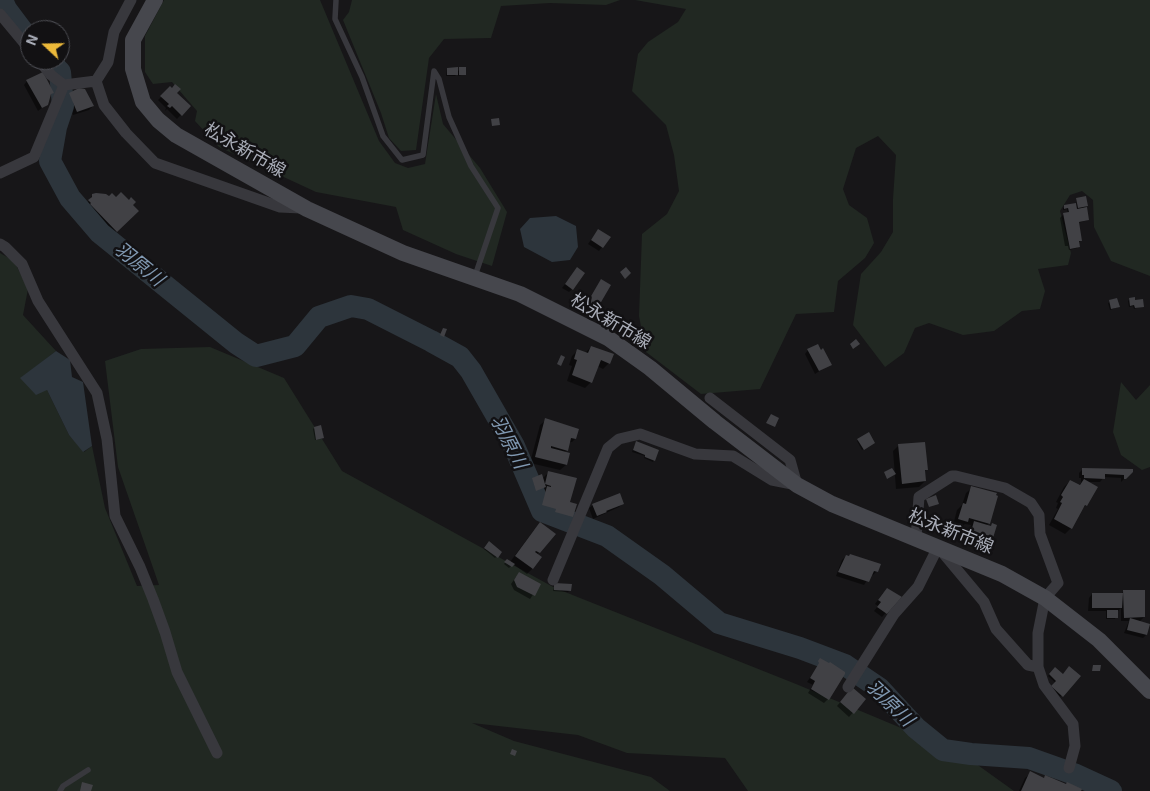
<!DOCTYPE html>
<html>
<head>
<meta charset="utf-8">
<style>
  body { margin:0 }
  #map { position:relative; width:1150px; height:791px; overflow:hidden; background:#171618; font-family:"Exo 2",sans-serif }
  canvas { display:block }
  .north { position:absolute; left:20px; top:20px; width:50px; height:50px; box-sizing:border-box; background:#121113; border:1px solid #4e4f55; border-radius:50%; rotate:291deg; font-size:14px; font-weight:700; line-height:20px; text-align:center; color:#a9adb8 }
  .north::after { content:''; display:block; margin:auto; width:18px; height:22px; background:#ecb93a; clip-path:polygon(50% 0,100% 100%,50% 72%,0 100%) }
</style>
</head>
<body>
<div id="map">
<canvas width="1150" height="791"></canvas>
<div class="north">N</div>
</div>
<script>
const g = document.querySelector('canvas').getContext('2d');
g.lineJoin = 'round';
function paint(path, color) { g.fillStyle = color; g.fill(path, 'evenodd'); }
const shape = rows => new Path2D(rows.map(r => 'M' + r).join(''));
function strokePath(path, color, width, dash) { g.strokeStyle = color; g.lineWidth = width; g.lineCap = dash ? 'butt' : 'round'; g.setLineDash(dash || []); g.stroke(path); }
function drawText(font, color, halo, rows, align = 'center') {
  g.font = font + ' "Exo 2","Noto Sans JP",sans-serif'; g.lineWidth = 5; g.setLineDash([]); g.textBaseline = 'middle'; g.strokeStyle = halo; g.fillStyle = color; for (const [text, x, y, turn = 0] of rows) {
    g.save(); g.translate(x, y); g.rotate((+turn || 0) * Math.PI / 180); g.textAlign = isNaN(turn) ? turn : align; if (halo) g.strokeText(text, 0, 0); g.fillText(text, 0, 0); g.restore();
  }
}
const green = shape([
  [164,0,320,0,379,141,395,163,408,168,425,164,436,94,443,124,480,168,507,212,492,266,456,254,403,230,396,207,316,192,219,147,195,121,197,111,172,82,153,84,145,72,145,36],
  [352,0,620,0,606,5,550,3,501,6,491,38,444,39,429,58,416,150,401,151,389,138,381,113,343,20,349,12],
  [635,0,1150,0,1150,276,1111,261,1094,227,1093,200,1082,191,1070,195,1060,211,1071,253,1068,265,1038,269,1045,291,1040,309,1022,311,994,331,963,335,929,323,915,328,904,353,885,367,853,325,861,274,881,252,893,232,893,199,896,155,878,136,856,148,843,189,849,205,867,218,874,243,865,258,838,281,834,312,796,314,760,389,701,394,646,352,639,316,642,234,667,214,679,191,674,155,666,125,632,91,638,54,648,42,678,22,686,9],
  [0,253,14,261,28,289,23,315,56,351,21,378,47,390,69,435,84,452,92,446,105,508,137,586,159,585,118,467,105,361,141,349,210,347,284,378,342,471,555,588,796,684,961,753,1014,791,748,791,725,758,627,753,578,735,472,723,514,741,651,777,670,791,0,791],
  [1121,382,1136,400,1150,385,1150,467,1142,470,1121,455,1113,432]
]);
const water = shape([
  [556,216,576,226,578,247,570,260,552,262,524,247,520,229,530,218],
  [56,351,70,360,72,377,83,382,92,446,83,452,69,435,47,390,36,395,20,378]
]);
const shadow = shape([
  [447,69,457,72,460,69,465,74,458,76,458,73,455,76,446,76],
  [27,81,47,104,38,111,24,85],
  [170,88,189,106,177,119,167,109,165,111,166,108,158,100],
  [70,94,93,106,89,110,73,115,66,97],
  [92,196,132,205,137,211,113,235,87,209,89,207,86,205],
  [1077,199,1086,206,1082,210,1088,220,1078,223,1081,240,1078,244,1077,248,1069,250,1068,246,1065,246,1060,218,1064,214,1068,213,1067,209,1063,210,1063,208,1076,205],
  [598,230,602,247,599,251,588,244],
  [577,269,572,289,569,292,562,288],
  [601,280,610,285,592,312,584,307],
  [1116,299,1118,307,1110,310,1108,303],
  [1130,299,1134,302,1142,306,1134,309,1133,306,1129,307,1128,301],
  [591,347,609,363,603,369,597,366,591,382,585,388,567,381,572,366,569,365,572,356,578,350,585,353],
  [808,350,830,364,815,374,805,354],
  [546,420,575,439,572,442,569,442,567,450,564,453,566,465,560,470,530,463,540,425],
  [314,428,322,438,321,439,315,440,313,429],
  [858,440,872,444,862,450,857,441],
  [636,442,654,460,653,462,644,458,645,456,632,452],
  [899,445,927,469,924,472,925,481,919,487,896,489,893,451],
  [1083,469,1131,472,1121,482,1121,478,1104,477,1100,482,1086,482,1086,505,1080,511,1071,528,1065,534,1049,525,1058,509,1056,508,1058,503,1056,502,1064,487,1070,481,1078,486,1081,483,1081,478,1079,478,1079,473],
  [549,472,569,503,572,516,566,522,550,518,551,514,537,511,542,493,545,491,540,490,535,492,531,480,541,476,542,479],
  [972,488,989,523,986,526,996,526,992,538,988,541,968,535,971,525,965,524,961,527,953,525,957,510,962,505,966,493],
  [623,503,619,507,593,519,589,508,593,505],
  [534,530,539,552,537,555,540,557,532,569,527,574,513,564,509,568,504,564,507,560,510,562],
  [489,543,500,553,495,558,484,549],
  [846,556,877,571,873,575,871,574,864,585,836,576,842,560],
  [516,577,540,584,530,599,514,590,511,584],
  [555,584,570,590,568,592,553,591],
  [1124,591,1144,617,1139,622,1146,635,1143,638,1124,633,1129,621,1121,621,1121,608,1118,611,1115,619,1106,619,1106,611,1088,611,1089,598,1092,594,1121,594],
  [883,593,900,597,882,617,874,611,878,606,875,604],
  [820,660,828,699,824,703,808,693,813,685,807,682,819,665,817,663],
  [1055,668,1062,675,1079,676,1060,697,1051,689,1056,683,1048,676],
  [849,692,865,699,849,717,837,706],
  [1031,773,1043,779,1046,776,1080,791,1019,791,1025,778]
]);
const river = shape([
  [2,0,6,9,30,41],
  [48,60,60,72,63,106,56,127,50,161,70,198,100,233,236,343,256,356,295,346,319,317,351,306,368,309,431,341,460,357,471,371,514,446,542,511,607,536,662,575,719,623,800,648,845,665,879,688,916,728,943,750,971,754,1029,758,1074,774,1111,791]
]);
const building = shape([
  [458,67,458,75,447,75,447,68],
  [459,67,466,67,466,75,459,75],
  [43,72,54,93,51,94,48,105,42,108,26,80],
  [175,84,181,89,177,93,191,106,182,116,172,106,170,108,167,106,169,104,160,96,170,86,172,88],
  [79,88,85,89,94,106,77,112,69,93],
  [499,118,500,125,492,126,491,119],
  [121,192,129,200,131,197,136,202,133,205,139,211,117,232,90,204,91,203,88,200,92,197,92,194,96,193,106,194,109,196,112,193,116,197],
  [1086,196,1088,206,1078,208,1076,198],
  [1076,203,1077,209,1087,207,1089,220,1079,222,1082,241,1079,241,1080,247,1070,249,1063,213,1069,212,1068,208,1064,209,1064,205],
  [598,229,611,237,603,248,591,240],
  [577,267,585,273,573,290,565,284],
  [626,267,631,273,625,279,620,272],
  [601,279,611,285,597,309,587,303],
  [1135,297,1135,300,1143,299,1144,307,1135,308,1134,305,1130,306,1129,298],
  [1117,298,1120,307,1111,309,1109,300],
  [443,328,447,329,444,337,440,335],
  [856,339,860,344,853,349,850,344],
  [818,344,821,350,823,348,832,365,819,371,807,349],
  [591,346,614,354,610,364,601,360,592,383,572,375,577,360,574,359,577,349,588,353],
  [561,355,565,357,561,366,557,364],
  [771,414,779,418,775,427,766,423],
  [545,418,579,429,576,439,571,438,568,451,551,446,551,448,570,453,567,465,535,457],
  [321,425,324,438,316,440,314,427],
  [869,432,875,443,864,450,857,439],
  [636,441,659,450,655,461,645,457,645,455,633,450],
  [925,442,928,470,925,470,926,481,902,484,898,444],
  [892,468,896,474,887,479,884,472],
  [1082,468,1133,469,1133,472,1126,479,1124,479,1124,475,1105,474,1105,479,1084,478,1084,475,1082,475],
  [548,471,577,478,570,502,577,504,573,517,555,512,556,509,542,505,547,486,551,487,551,486,545,484,546,487,536,491,532,478,542,474,545,484],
  [1084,479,1098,487,1087,506,1085,505,1072,529,1054,519,1062,503,1060,502,1063,497,1061,495,1070,480,1080,485],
  [971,486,997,493,996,495,998,496,990,524,969,518,968,522,958,519,963,503,966,504],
  [620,493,624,504,606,511,607,512,597,516,592,504],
  [936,495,939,504,929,507,926,499],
  [974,521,991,526,992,523,997,525,993,538,971,532],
  [540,522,556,534,540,553,536,551,535,552,542,557,533,569,515,556],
  [489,541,502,552,498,558,484,548],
  [850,554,881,564,878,572,874,571,869,582,838,572,846,555,849,556],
  [507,559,515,564,512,567,504,562],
  [519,572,541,584,535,596,517,587,514,580],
  [554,583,572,584,571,591,554,590],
  [887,588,902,597,887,614,877,607,881,602,878,600],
  [1123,590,1145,590,1145,617,1124,618],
  [1092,593,1123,593,1122,608,1092,608],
  [1107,610,1118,610,1118,618,1107,618],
  [1130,618,1150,624,1147,635,1127,630],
  [820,658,829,663,830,662,845,672,845,674,829,700,811,689,815,681,810,678,819,663,818,661],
  [1093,665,1101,665,1100,671,1092,671],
  [1069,666,1081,676,1063,697,1051,686,1056,681,1049,674,1055,667,1063,674],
  [852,687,866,699,854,714,840,702],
  [512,749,517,751,515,756,510,754],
  [1030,771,1044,778,1045,775,1066,784,1067,782,1082,789,1081,791,1021,791],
  [82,782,93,785,91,791,80,791]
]);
const service = shape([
  [336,0,335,19,362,77,383,136,402,160,423,155,434,71,439,79,449,117,471,166,498,208,475,276],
  [60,791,63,786,88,770]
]);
const minor = shape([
  [0,14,30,50],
  [39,60,51,75,64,85,96,81,108,62,114,32,131,0],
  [96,81,104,105,126,133,155,163,280,207,301,208],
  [0,173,34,157,64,85],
  [0,244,5,247,22,264,38,301,97,393,107,439,115,516,140,567,153,599,165,632,177,672,217,753],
  [916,538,919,497,952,476,956,476,1005,488,1031,503,1039,515,1040,534,1058,583,1045,598,1038,633,1038,667,1044,685,1073,724,1075,746,1069,768],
  [553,580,608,448,619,439,640,434,695,454,733,456,772,480,797,485,790,460,710,398],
  [848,687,894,614,918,587,938,547,984,602,996,629,1028,665,1038,667]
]);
const secondary = shape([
  [155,0,133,40,133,69,143,102,158,120,176,135,307,209,403,253,520,294,608,338,650,368,715,422,797,485,832,504,1002,574,1045,598,1099,640,1150,691]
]);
const streetNames = [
  ["松永新市線",245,150,30],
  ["松永新市線",611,321,31],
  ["松永新市線",951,531,22]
];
const waterNames = [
  ["羽原川",139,264,39],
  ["羽原川",509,442,63],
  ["羽原川",890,703,44]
];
paint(green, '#212822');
paint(water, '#2d353c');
paint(shadow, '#0007');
strokePath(river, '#2d353c', 22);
paint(building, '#414145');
strokePath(service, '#38383d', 5.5);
strokePath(minor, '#38383d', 11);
strokePath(secondary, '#46474d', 16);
drawText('18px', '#a9adb8', '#121113', streetNames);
drawText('italic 19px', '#8199b2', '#121113', waterNames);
</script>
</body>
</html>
